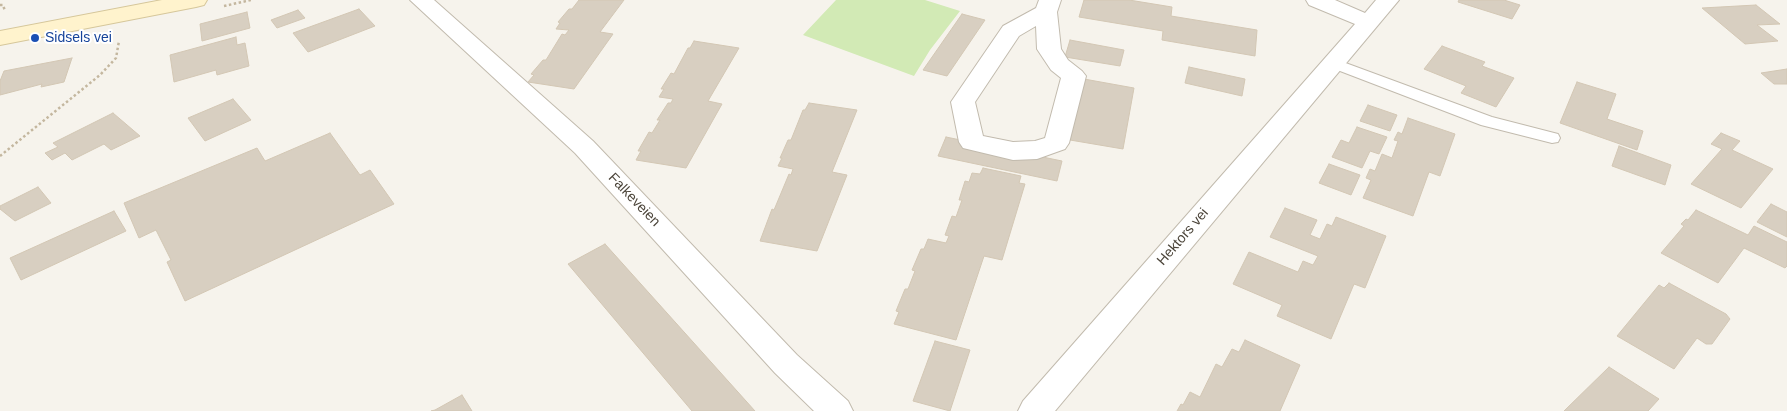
<!DOCTYPE html>
<html>
<head>
<meta charset="utf-8">
<style>
  body { margin:0 }
  canvas { display:block; background:#f6f3ec }
</style>
</head>
<body>
<canvas width="1787" height="411"></canvas>
<script>
const g = document.querySelector('canvas').getContext('2d');
g.lineJoin = 'round';
function paint(path, color) { g.fillStyle = color; g.fill(path, 'evenodd'); }
const shape = rows => new Path2D(rows.map(r => 'M' + r).join(''));
function strokePath(path, color, width, dash) { g.strokeStyle = color; g.lineWidth = width; g.lineCap = dash ? 'butt' : 'round'; g.setLineDash(dash || []); g.stroke(path); }
function drawText(font, color, halo, rows, align = 'center') {
  g.font = font + ' Arial,sans-serif'; g.lineWidth = 4; g.setLineDash([]); g.textBaseline = 'middle'; g.strokeStyle = halo; g.fillStyle = color; for (const [text, x, y, turn = 0] of rows) {
    g.save(); g.translate(x, y); g.rotate((+turn || 0) * Math.PI / 180); g.textAlign = isNaN(turn) ? turn : align; if (halo) g.strokeText(text, 0, 0); g.fillText(text, 0, 0); g.restore();
  }
}
const green = shape([
  [836,0,925,0,960,11,930,50,914,76,803,35]
]);
const building = shape([
  [579,0,624,0,600,32,613,34,574,89,528,82,534,75,531,74,543,60,546,60,562,34,565,35,569,30,556,29,560,23,558,22,569,9,572,9,579,0],
  [1084,0,1129,0,1172,7,1171,16,1257,30,1255,56,1162,40,1163,31,1079,17,1084,0],
  [1459,0,1504,0,1520,5,1512,19,1458,2,1459,0],
  [1756,5,1780,24,1757,25,1778,41,1745,44,1702,8,1756,5],
  [359,9,375,26,308,52,293,33,359,9],
  [298,10,305,18,277,28,271,20,298,10],
  [247,12,250,28,202,41,200,24,247,12],
  [962,14,985,20,947,76,923,70,962,14],
  [236,37,237,45,245,43,249,66,217,75,216,70,174,82,170,55,236,37],
  [1070,40,1124,50,1120,66,1065,57,1070,40],
  [694,41,739,48,708,101,722,104,686,168,636,160,641,151,638,151,649,132,652,133,660,120,657,120,668,103,671,103,673,99,659,97,664,89,661,89,671,73,674,74,688,48,690,48,694,41],
  [1442,46,1485,62,1482,66,1514,78,1496,107,1461,93,1466,86,1424,69,1442,46],
  [72,58,64,82,41,87,42,84,0,95,0,81,4,71,72,58],
  [1189,67,1245,79,1242,96,1185,83,1189,67],
  [1787,69,1787,84,1774,84,1761,73,1787,69],
  [1084,79,1134,88,1123,149,1070,140,1084,79],
  [1577,82,1616,94,1607,119,1643,131,1637,150,1560,123,1577,82],
  [233,99,251,120,205,141,188,118,233,99],
  [809,103,857,110,832,172,847,175,817,251,760,241,772,209,774,210,789,174,791,175,793,169,778,166,782,158,780,158,788,140,791,140,803,110,805,110,809,103],
  [1368,105,1397,115,1390,131,1360,121,1368,105],
  [113,113,140,136,111,150,104,144,72,160,65,153,52,160,45,153,58,147,53,143,113,113],
  [1408,118,1455,134,1440,176,1429,172,1413,216,1363,198,1371,180,1366,178,1370,169,1375,171,1382,154,1392,158,1398,141,1394,140,1398,132,1402,134,1408,118],
  [1357,127,1387,137,1379,154,1370,151,1362,168,1332,157,1341,140,1349,143,1357,127],
  [330,133,360,175,370,170,394,204,185,301,167,262,171,260,156,230,139,238,124,203,257,148,265,161,330,133],
  [1721,133,1740,141,1732,150,1773,169,1741,208,1691,184,1722,149,1711,144,1721,133],
  [946,137,1062,161,1057,181,938,156,946,137],
  [1619,146,1671,165,1665,185,1612,166,1619,146],
  [1329,164,1360,175,1351,195,1319,183,1329,164],
  [983,168,1021,176,1019,183,1025,184,1002,260,984,256,956,340,894,324,899,312,896,311,905,289,908,289,915,271,912,270,921,249,924,249,928,239,946,243,949,236,945,235,952,216,956,217,962,200,959,200,965,181,969,182,972,173,980,174,983,168],
  [38,187,51,203,15,221,0,209,0,206,38,187],
  [1771,204,1787,212,1787,237,1757,222,1771,204],
  [1285,208,1317,220,1310,235,1320,239,1327,224,1332,226,1336,217,1386,236,1365,288,1354,284,1331,339,1277,316,1282,305,1233,284,1249,252,1298,272,1303,261,1313,265,1318,256,1270,237,1285,208],
  [1696,210,1748,235,1754,226,1787,242,1787,266,1785,268,1744,248,1718,283,1661,253,1684,226,1681,224,1686,219,1688,220,1696,210],
  [114,211,126,231,21,280,10,258,114,211],
  [605,244,755,411,692,411,568,264,605,244],
  [1669,283,1726,314,1730,319,1712,344,1706,344,1697,338,1674,369,1617,336,1659,285,1664,288,1669,283],
  [1245,340,1300,365,1280,411,1177,411,1181,404,1183,405,1190,392,1200,397,1216,364,1222,367,1232,349,1239,352,1245,340],
  [935,341,970,350,950,411,913,401,935,341],
  [1609,367,1659,399,1648,411,1564,411,1609,367],
  [462,395,472,411,431,411,435,410,462,395]
]);
const path = shape([
  [0,5,3,5,5,11],
  [224,6,251,0],
  [0,156,100,75,116,58,119,41]
]);
const service = shape([
  [1332,58,1492,117,1558,134,1560,138,1558,142,1552,143,1481,125,1327,66,1325,63,1327,60,1332,58]
]);
const minor = shape([
  [410,0,434,0,593,141,797,355,848,401,853,411,814,411,775,373,575,153,410,0],
  [1039,0,1061,0,1057,12,1061,49,1068,60,1082,71,1086,76,1069,143,1065,149,1037,159,1013,160,963,148,959,142,951,102,1003,26,1036,8,1039,0],
  [1036,26,1037,49,1051,70,1061,78,1045,138,1035,141,1013,142,983,136,975,102,1019,36,1036,26],
  [1306,0,1335,0,1365,13,1376,0,1399,0,1055,411,1018,411,1023,401,1355,24,1309,5,1306,0]
]);
const secondary = shape([
  [162,0,207,0,204,5,196,7,0,45,0,31,162,0]
]);
const markers = [
  [35,38,5,"#1a4fb4"]
];
const transitNames = [
  ["Sidsels vei",45,38]
];
const streetNames = [
  ["Falkeveien",634,200,46],
  ["Hektors vei",1183,237,-49]
];
paint(green, '#d2eab5');
paint(building, '#d8cfc1');
strokePath(building, '#d3c7b4', 1);
strokePath(service, '#c2bbae', 2);
strokePath(minor, '#c2bbae', 2);
strokePath(secondary, '#d6c79b', 2);
strokePath(path, '#c4b79f', 2.5, [2.5, 2.5]);
paint(service, '#fff');
paint(minor, '#fff');
paint(secondary, '#fff3cd');
for (const [x, y, r, color] of markers) { const dot = new Path2D(); dot.arc(x, y, r, 0, 2 * Math.PI); g.fillStyle = color; g.fill(dot); strokePath(dot, '#fff', 2); }
drawText('14px', '#164399', '#fff', transitNames, 'left');
drawText('14px', '#4b4439', '#fff', streetNames);
</script>
</body>
</html>
